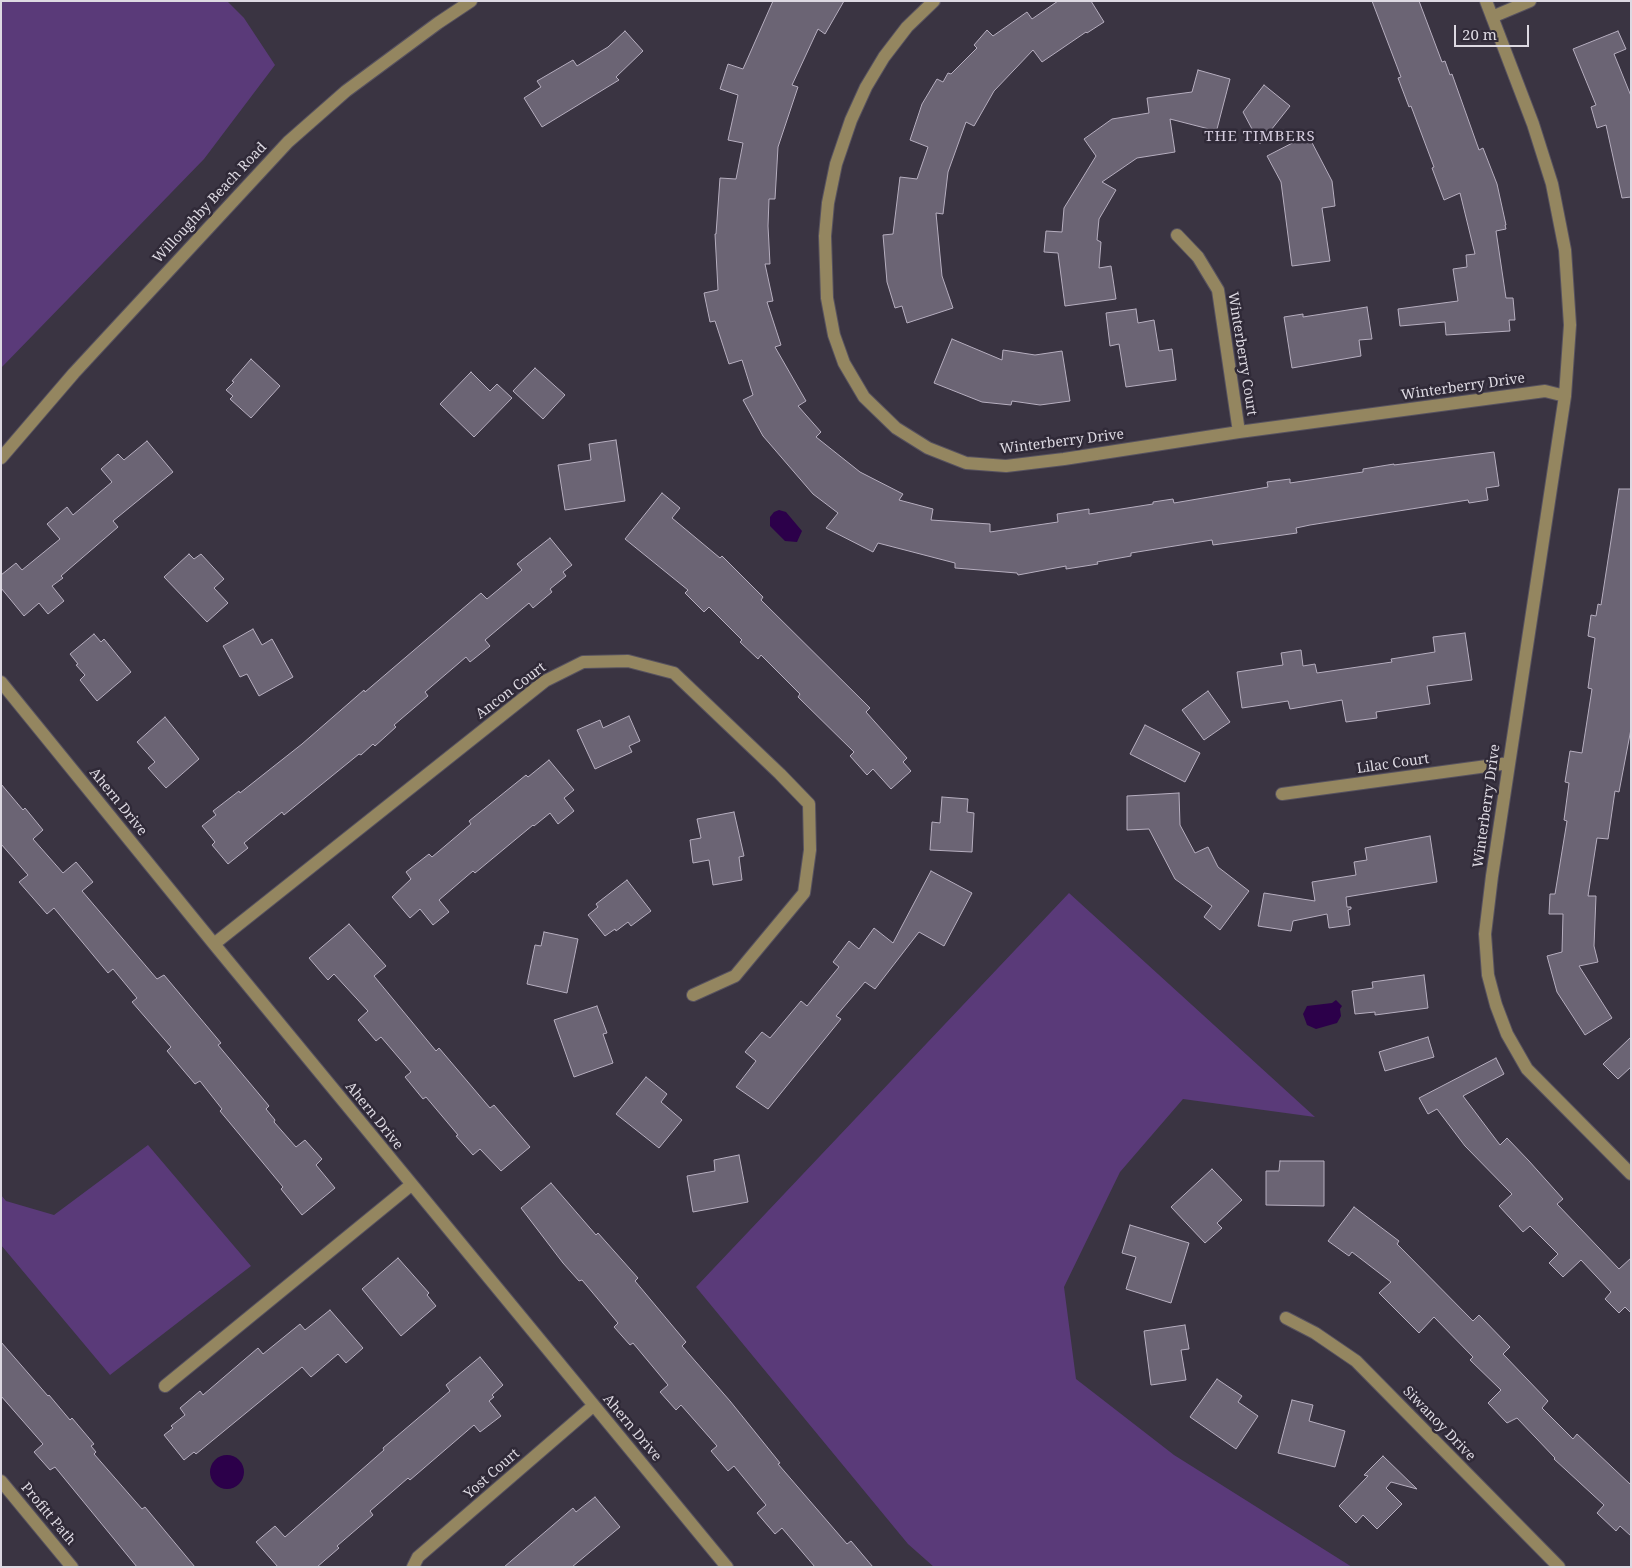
<!DOCTYPE html>
<html>
<head>
<meta charset="utf-8">
<style>
  body { margin:0 }
  #map { position:relative; width:1632px; height:1568px; overflow:hidden; background:#3a3442; font-family:"Noto Serif",serif }
  canvas { display:block }
  .frame { position:absolute; inset:0; border:2px solid #ddd9e2; pointer-events:none }
  .scale { position:absolute; left:1454px; top:25px; width:75px; height:22px; box-sizing:border-box; border:2px solid #ddd9e2; border-top:0; padding-left:6px; font-size:15px; line-height:18px; white-space:nowrap; color:#ddd9e2; -webkit-text-stroke:4px #302a38; paint-order:stroke }
</style>
</head>
<body>
<div id="map">
<canvas width="1632" height="1568"></canvas>
<div class="frame"></div>
<div class="scale">20 m</div>
</div>
<script>
const g = document.querySelector('canvas').getContext('2d');
g.lineJoin = 'round';
function paint(path, color) { g.fillStyle = color; g.fill(path, 'evenodd'); }
const shape = rows => new Path2D(rows.map(r => 'M' + r).join(''));
function strokePath(path, color, width, dash) { g.strokeStyle = color; g.lineWidth = width; g.lineCap = dash ? 'butt' : 'round'; g.setLineDash(dash || []); g.stroke(path); }
function drawText(font, color, halo, rows, align = 'center') {
  g.font = font + ' "Noto Serif",serif'; g.lineWidth = 5; g.setLineDash([]); g.textBaseline = 'middle'; g.strokeStyle = halo; g.fillStyle = color; for (const [text, x, y, turn = 0] of rows) {
    g.save(); g.translate(x, y); g.rotate((+turn || 0) * Math.PI / 180); g.textAlign = isNaN(turn) ? turn : align; if (halo) g.strokeText(text, 0, 0); g.fillText(text, 0, 0); g.restore();
  }
}
const green = shape([
  [1,1,227,1,244,18,275,65,204,159,1,368],
  [1069,893,1315,1117,1183,1099,1120,1172,1064,1287,1076,1379,1174,1455,1352,1567,934,1567,908,1544,696,1287],
  [148,1145,251,1266,110,1375,1,1245,1,1195,6,1201,54,1215]
]);
const water = shape([
  [779,510,786,512,802,531,797,542,785,541,770,526,770,517,774,512],
  [1336,1000,1342,1006,1340,1009,1341,1016,1337,1023,1316,1029,1307,1025,1303,1014,1307,1006,1332,1003],
  '210 1472a17 17 0 1 1 34 0a17 17 0 1 1-34 0Z'
]);
const building = shape([
  [773,1,844,1,825,34,818,29,792,85,798,87,778,147,775,199,769,199,768,226,770,264,765,264,773,301,767,302,781,345,775,347,806,401,798,406,821,432,816,437,860,472,903,494,899,500,933,509,931,520,990,524,990,532,1058,522,1057,514,1089,509,1089,514,1153,504,1153,502,1173,499,1174,503,1268,487,1267,482,1290,479,1290,483,1363,472,1363,469,1394,464,1394,465,1494,452,1499,486,1486,488,1488,500,1469,503,1468,500,1310,525,1296,528,1297,533,1213,545,1212,540,1131,553,1131,556,1097,562,1098,564,1066,569,1066,566,1018,575,1017,573,955,568,955,563,878,543,873,552,826,528,838,513,813,494,763,436,743,400,753,395,742,360,729,364,715,321,710,322,704,293,718,290,715,234,716,234,720,178,736,179,743,143,728,140,738,95,720,89,728,64,743,69,773,1],
  [1058,1,1091,1,1104,22,1087,33,1086,32,1042,62,1033,50,994,91,974,126,966,122,948,172,943,214,936,213,942,276,953,308,907,323,902,306,895,308,887,282,883,235,893,234,900,177,917,179,928,147,910,140,922,104,937,79,943,82,948,73,951,74,977,48,974,45,987,30,993,36,1027,12,1032,19,1058,1],
  [1372,1,1419,1,1442,62,1445,61,1450,75,1452,74,1479,150,1483,148,1497,184,1506,225,1505,225,1506,229,1496,231,1506,298,1513,298,1515,320,1509,320,1510,331,1446,335,1445,322,1400,326,1398,309,1458,301,1453,269,1467,267,1466,255,1475,254,1460,193,1444,200,1432,168,1434,167,1411,106,1409,107,1398,78,1401,77,1372,1],
  [625,31,643,51,616,77,619,80,542,127,524,98,541,87,537,81,573,60,577,66,608,47,625,31],
  [1618,31,1626,49,1614,54,1631,96,1631,197,1622,198,1606,125,1597,128,1591,107,1596,105,1573,49,1618,31],
  [1198,70,1230,79,1217,129,1209,129,1170,119,1175,152,1137,158,1102,182,1116,190,1099,219,1097,240,1101,242,1099,268,1111,266,1116,299,1065,306,1058,253,1044,252,1046,231,1062,232,1064,208,1096,156,1084,139,1112,119,1149,113,1147,98,1192,92,1198,70],
  [1264,85,1290,106,1260,144,1243,112,1264,85],
  [1308,135,1332,181,1335,206,1322,208,1330,261,1292,266,1281,182,1267,156,1308,135],
  [1367,307,1372,339,1359,340,1361,356,1292,368,1284,317,1303,314,1303,317,1367,307],
  [1136,309,1138,323,1154,320,1159,351,1172,349,1176,380,1126,387,1119,344,1110,346,1106,313,1136,309],
  [952,339,1002,360,1003,350,1035,355,1062,351,1070,401,1040,405,1012,401,1011,405,982,402,934,383,952,339],
  [251,359,280,386,251,418,230,399,233,396,226,390,234,382,232,381,251,359],
  [535,368,565,395,543,419,513,391,535,368],
  [471,372,490,391,497,384,512,398,474,437,440,404,471,372],
  [616,440,625,501,565,510,558,465,591,460,589,444,616,440],
  [147,441,173,472,113,521,118,527,61,576,63,578,52,586,64,601,48,614,39,603,24,616,1,588,1,575,16,563,22,570,60,539,47,524,67,507,73,515,112,482,101,469,118,454,124,460,147,441],
  [1619,489,1631,489,1631,729,1619,792,1615,791,1608,839,1597,838,1588,896,1596,896,1594,946,1598,962,1579,966,1612,1018,1585,1035,1557,992,1547,956,1562,952,1563,914,1549,914,1550,894,1555,894,1567,821,1564,820,1569,783,1565,782,1570,751,1582,753,1592,689,1588,688,1595,638,1588,636,1591,615,1596,616,1598,604,1601,605,1619,489],
  [662,493,680,508,672,518,720,558,722,556,763,597,761,600,870,708,866,712,907,758,903,762,911,771,891,789,873,769,867,775,850,756,854,752,798,697,800,694,761,655,758,659,740,642,742,640,709,607,704,612,685,593,688,590,625,539,662,493],
  [550,538,572,565,563,572,566,576,550,589,552,592,533,608,529,603,485,640,490,646,470,662,466,657,425,692,428,696,394,725,396,727,375,746,373,744,361,755,359,754,284,815,282,812,244,843,248,848,228,864,212,845,215,842,202,826,216,815,213,811,239,791,240,793,302,744,364,690,365,692,481,593,487,599,522,570,517,564,550,538],
  [189,554,194,559,201,554,224,579,214,588,228,603,207,622,164,577,189,554],
  [253,629,262,645,272,639,293,677,259,696,247,674,240,677,223,646,253,629],
  [1465,633,1472,680,1427,686,1430,704,1376,712,1377,718,1346,722,1342,700,1290,709,1288,701,1242,708,1237,672,1283,665,1281,653,1301,650,1303,666,1315,664,1317,673,1392,662,1391,659,1435,652,1433,637,1465,633],
  [94,634,101,642,104,639,131,672,97,701,80,680,85,675,76,665,78,664,70,654,94,634],
  [1208,691,1230,722,1204,740,1182,710,1208,691],
  [629,716,640,741,629,746,632,752,595,769,577,730,600,720,603,728,629,716],
  [165,717,199,759,166,788,148,768,155,762,137,742,165,717],
  [1145,725,1200,753,1185,782,1130,754,1145,725],
  [549,760,574,790,564,798,574,811,558,824,550,813,534,826,533,825,475,873,473,871,439,900,449,912,433,925,420,909,410,918,392,897,411,879,406,872,429,854,432,857,471,824,469,821,526,775,528,777,549,760],
  [1,784,23,810,25,808,43,830,33,839,63,873,76,862,93,882,82,891,157,979,164,975,221,1043,218,1045,269,1106,266,1109,275,1120,274,1122,296,1147,305,1140,322,1159,316,1165,335,1188,302,1215,281,1189,283,1187,220,1111,222,1109,200,1081,195,1084,167,1051,171,1047,132,1002,137,998,113,969,108,973,54,908,47,914,19,882,28,875,1,844,1,784],
  [1179,793,1180,825,1195,853,1208,847,1218,867,1249,891,1220,930,1204,917,1212,906,1175,879,1149,829,1127,830,1127,796,1179,793],
  [942,797,968,799,967,812,974,813,972,852,930,850,932,822,940,823,942,797],
  [734,812,744,856,739,857,742,880,713,885,709,860,693,863,690,840,701,838,697,819,734,812],
  [1430,836,1437,882,1346,897,1347,907,1351,907,1351,909,1348,910,1350,925,1329,928,1327,914,1293,921,1291,931,1258,926,1264,893,1315,901,1312,882,1356,875,1354,862,1367,860,1365,848,1430,836],
  [931,871,972,893,944,946,919,932,875,989,865,982,836,1016,841,1019,768,1109,736,1087,756,1061,745,1052,762,1032,770,1038,801,1001,807,1006,839,967,833,962,849,941,859,949,874,928,893,943,931,871],
  [627,880,651,911,631,926,628,922,616,931,615,929,605,936,588,915,598,907,596,904,627,880],
  [349,924,386,966,374,976,436,1051,439,1048,490,1108,494,1105,530,1147,501,1171,480,1149,473,1155,456,1136,458,1135,426,1097,423,1099,405,1077,411,1072,381,1037,376,1041,358,1020,368,1011,334,974,328,980,309,958,349,924],
  [544,932,578,939,567,993,527,984,535,945,541,946,544,932],
  [1424,975,1428,1008,1375,1015,1375,1012,1355,1014,1352,991,1373,988,1372,982,1424,975],
  [597,1006,607,1033,603,1034,613,1063,574,1077,554,1020,597,1006],
  [1428,1037,1434,1057,1385,1071,1379,1052,1428,1037],
  [1631,1037,1631,1067,1618,1079,1603,1064,1631,1037],
  [1496,1058,1504,1074,1463,1096,1500,1145,1507,1138,1529,1161,1563,1199,1557,1204,1619,1269,1631,1258,1631,1313,1625,1307,1619,1313,1605,1299,1611,1292,1581,1260,1563,1277,1549,1263,1558,1254,1530,1226,1523,1232,1499,1206,1512,1194,1465,1146,1437,1109,1428,1114,1419,1098,1496,1058],
  [646,1077,667,1094,661,1102,682,1120,659,1148,616,1114,646,1077],
  [739,1155,748,1202,693,1212,687,1176,715,1171,714,1160,739,1155],
  [1280,1161,1324,1161,1324,1206,1266,1205,1266,1171,1279,1171,1280,1161],
  [1212,1169,1242,1200,1217,1223,1222,1228,1205,1243,1171,1207,1212,1169],
  [551,1183,596,1235,598,1233,638,1278,635,1281,686,1342,682,1346,730,1401,780,1463,778,1464,847,1544,851,1541,873,1567,815,1567,782,1528,775,1534,757,1513,766,1505,734,1466,728,1471,711,1451,717,1446,681,1405,676,1410,660,1392,668,1385,633,1343,630,1345,614,1327,618,1323,582,1280,579,1281,563,1263,521,1208,551,1183],
  [1354,1207,1399,1241,1397,1244,1473,1321,1479,1315,1510,1347,1503,1354,1548,1401,1542,1408,1573,1439,1577,1434,1631,1485,1631,1536,1620,1526,1616,1531,1597,1513,1604,1505,1554,1459,1555,1458,1517,1418,1507,1423,1488,1403,1501,1390,1470,1360,1473,1357,1434,1317,1419,1333,1379,1293,1391,1282,1352,1252,1349,1256,1328,1241,1354,1207],
  [1130,1225,1189,1243,1171,1303,1126,1289,1136,1257,1122,1253,1130,1225],
  [398,1258,429,1293,427,1295,436,1306,401,1336,362,1289,398,1258],
  [330,1310,363,1348,346,1363,338,1354,311,1377,302,1367,196,1454,194,1452,184,1460,164,1435,173,1428,171,1426,185,1415,180,1408,200,1391,203,1395,258,1348,263,1354,300,1324,305,1330,330,1310],
  [1185,1325,1189,1349,1181,1350,1186,1380,1151,1385,1144,1331,1185,1325],
  [1,1342,48,1396,49,1395,70,1420,72,1418,94,1444,91,1446,96,1452,94,1454,142,1509,145,1507,195,1567,137,1567,55,1467,50,1470,34,1452,43,1444,1,1396,1,1342],
  [480,1357,503,1385,492,1395,494,1397,489,1401,501,1416,480,1432,474,1425,410,1480,408,1478,370,1511,373,1515,337,1546,339,1548,317,1567,278,1567,256,1542,275,1526,285,1537,384,1450,383,1448,450,1391,446,1385,480,1357],
  [1217,1379,1242,1396,1238,1402,1258,1416,1236,1449,1190,1417,1217,1379],
  [1292,1400,1313,1405,1309,1421,1345,1431,1335,1467,1278,1453,1292,1400],
  [1383,1456,1417,1489,1391,1482,1386,1488,1402,1504,1377,1529,1363,1515,1356,1523,1339,1506,1368,1476,1364,1475,1383,1456],
  [595,1497,620,1527,572,1567,504,1567,573,1508,576,1512,595,1497]
]);
const minor = shape([
  [934,1,907,27,884,57,866,87,851,120,836,164,828,203,825,236,827,298,834,335,844,363,864,397,896,428,928,448,966,463,1006,466,1064,459,1239,432,1545,391,1565,396],
  [1486,1,1533,124,1552,184,1565,250,1570,325,1565,396,1492,876,1485,934,1488,975,1496,1005,1507,1034,1527,1069,1631,1174],
  [1492,17,1530,1],
  [1177,235,1198,257,1218,290,1239,432],
  [1,458,74,373,288,142,346,91,438,23,471,1],
  [1,682,214,944,727,1567],
  [1282,794,1509,763],
  [214,944,545,681,583,662,628,661,674,673,780,774,809,804,810,850,804,893,735,976,693,995],
  [1286,1318,1315,1333,1356,1361,1559,1567],
  [165,1386,411,1185],
  [1,1481,72,1567],
  [413,1567,418,1557,593,1406]
]);
const streetNames = [
  ["Willoughby Beach Road",210,203,-47],
  ["Winterberry Court",1242,354,81],
  ["Winterberry Drive",1463,387,-8],
  ["Winterberry Drive",1062,442,-7],
  ["Ancon Court",511,691,-37],
  ["Lilac Court",1393,764,-8],
  ["Ahern Drive",118,802,51],
  ["Winterberry Drive",1487,806,-82],
  ["Ahern Drive",374,1116,51],
  ["Siwanoy Drive",1439,1424,46],
  ["Ahern Drive",632,1428,50],
  ["Yost Court",492,1474,-41],
  ["Profitt Path",48,1514,50]
];
const neighbourhoodNames = [
  ["THE TIMBERS",1260,137]
];
paint(green, '#5a3a79');
paint(water, '#2c004a');
paint(building, '#6b6474');
strokePath(building, '#b6aebf', 1);
strokePath(minor, '#57525f', 14);
strokePath(minor, '#948660', 12);
drawText('14px', '#ddd9e2', '#302a38', streetNames);
g.letterSpacing = '1px';
drawText('15px', '#d4ccde', '#302a38', neighbourhoodNames);
g.letterSpacing = '0px';
</script>
</body>
</html>
